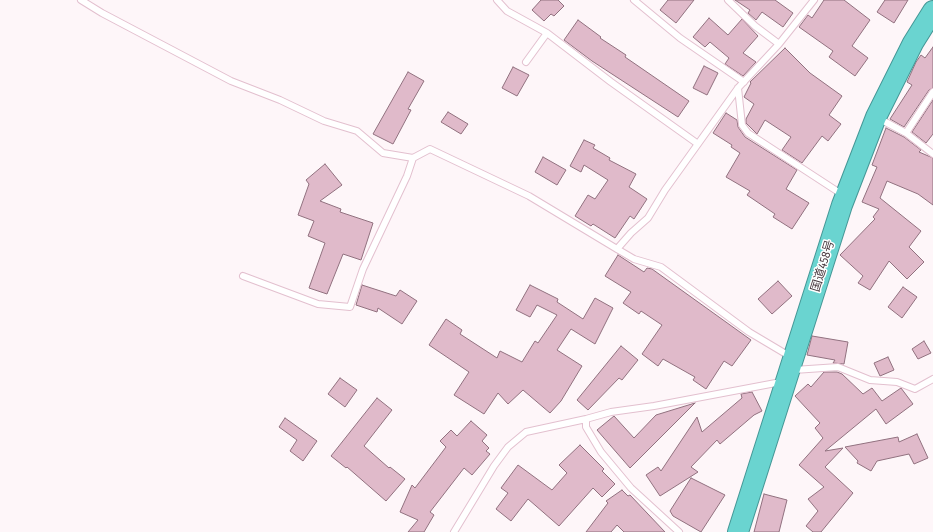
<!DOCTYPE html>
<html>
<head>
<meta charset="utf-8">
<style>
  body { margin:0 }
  canvas { display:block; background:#fef6f9 }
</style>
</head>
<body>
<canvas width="933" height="532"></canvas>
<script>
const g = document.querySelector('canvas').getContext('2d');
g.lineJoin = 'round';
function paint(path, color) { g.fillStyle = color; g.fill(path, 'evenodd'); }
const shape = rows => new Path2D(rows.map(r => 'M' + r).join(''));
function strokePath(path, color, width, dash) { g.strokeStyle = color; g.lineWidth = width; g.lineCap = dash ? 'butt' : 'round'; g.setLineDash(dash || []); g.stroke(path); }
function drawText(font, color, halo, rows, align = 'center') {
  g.font = font + ' "Fira Sans Condensed","Noto Sans JP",sans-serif'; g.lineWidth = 3; g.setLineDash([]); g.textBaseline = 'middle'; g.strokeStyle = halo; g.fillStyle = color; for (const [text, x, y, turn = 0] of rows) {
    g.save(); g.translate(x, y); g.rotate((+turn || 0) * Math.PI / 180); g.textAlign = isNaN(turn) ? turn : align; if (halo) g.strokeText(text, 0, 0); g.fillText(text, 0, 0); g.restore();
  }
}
const building = shape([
  [541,0,558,0,564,6,554,16,551,14,544,21,532,10,541,0],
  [668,0,694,0,676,23,660,10,668,0],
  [735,0,775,0,793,13,783,27,762,12,756,20,748,13,750,10,735,0],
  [824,0,844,0,870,20,852,46,868,58,855,76,829,57,833,51,799,27,808,15,812,18,824,0],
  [885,0,908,0,894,23,877,12,885,0],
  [709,18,728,35,742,19,758,36,743,53,756,62,743,76,725,64,729,58,710,42,705,47,693,37,709,18],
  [578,20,601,37,600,38,626,55,625,57,689,101,678,117,592,61,564,40,578,20],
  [933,47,933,88,929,90,904,127,890,119,912,85,907,82,916,62,921,55,925,58,933,47],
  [785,48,810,73,842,96,829,115,841,124,828,141,822,136,802,163,782,150,791,137,765,120,757,134,746,123,746,119,754,104,744,97,751,83,750,82,785,48],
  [704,66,718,73,707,95,693,88,704,66],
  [513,67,529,75,517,96,502,88,513,67],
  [408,72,424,81,408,109,411,110,393,144,373,134,408,72],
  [933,100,933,134,926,143,912,132,933,100],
  [448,112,468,124,461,134,441,122,448,112],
  [726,113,737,120,738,127,745,137,797,170,786,189,809,203,792,229,773,217,775,214,747,195,750,191,726,177,740,153,731,147,732,145,713,133,726,113],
  [886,128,904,137,921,150,919,152,933,158,933,205,918,194,887,181,880,198,921,231,909,247,924,262,907,279,889,261,870,290,858,283,863,276,840,255,875,219,873,217,879,209,862,202,877,167,872,165,886,128],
  [584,140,595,145,593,148,610,158,609,160,636,174,629,187,647,199,634,219,630,216,615,238,593,224,591,226,575,216,588,195,595,199,608,180,584,165,581,172,570,166,584,140],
  [543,157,566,170,557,185,535,172,543,157],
  [325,164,342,185,320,201,341,209,340,212,373,223,361,260,343,254,327,294,309,288,325,243,308,236,314,221,298,215,309,184,306,180,325,164],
  [618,255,644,272,647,268,652,269,751,340,732,366,724,361,706,389,693,380,695,377,663,359,658,366,642,354,662,325,641,311,639,314,623,303,631,292,605,276,618,255],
  [778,281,792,296,772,314,758,299,778,281],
  [362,285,396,296,400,290,417,301,402,324,378,308,377,312,356,305,362,285],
  [530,285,558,299,557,302,583,319,595,298,613,308,595,344,571,329,557,350,582,366,561,401,550,413,523,390,508,404,498,393,484,414,454,395,469,372,429,345,446,319,462,330,460,334,497,358,500,351,522,362,535,341,538,343,557,315,537,305,530,317,516,310,530,285],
  [903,287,917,297,902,318,888,307,903,287],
  [812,336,848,342,844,364,833,363,835,360,807,355,812,336],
  [924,341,931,353,918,359,912,349,924,341],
  [621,346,638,360,622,380,619,378,588,410,577,400,621,346],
  [888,357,894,370,880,376,874,363,888,357],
  [824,372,837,372,842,374,863,394,872,388,882,401,901,388,913,404,886,424,876,409,825,451,843,448,825,467,853,493,821,532,813,532,806,526,818,511,808,499,824,487,799,465,823,438,815,428,820,423,795,396,808,384,811,387,824,372],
  [340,378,357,390,345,407,328,394,340,378],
  [752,392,762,411,754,415,720,444,717,440,691,467,698,472,660,496,646,475,658,467,661,471,697,417,702,432,742,398,741,394,752,392],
  [377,398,392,410,364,446,389,468,390,467,405,479,386,501,347,467,346,468,331,456,377,398],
  [695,403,630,468,597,430,614,416,634,438,656,415,695,403],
  [285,418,317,441,303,461,290,451,297,440,279,427,285,418],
  [471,421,487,435,482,441,489,448,486,451,490,454,472,475,464,468,430,512,434,515,424,532,408,532,418,520,400,512,412,485,415,488,446,447,440,441,451,430,457,436,471,421],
  [917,434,928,458,914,464,909,454,877,461,871,471,857,463,858,461,845,447,898,437,899,442,917,434],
  [580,445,604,469,602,471,615,484,602,497,593,488,559,526,528,499,511,521,496,509,508,493,501,488,518,465,552,490,567,473,559,465,580,445],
  [691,478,725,495,701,532,673,516,670,511,691,478],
  [622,490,628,496,630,495,665,532,624,532,617,525,611,532,586,532,608,503,606,501,622,490],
  [764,494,787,500,779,532,754,532,764,494]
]);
const service = shape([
  [81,0,102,13,231,81,280,100,324,121,357,131,383,153,413,158,430,149,529,196,617,249,634,259,661,267,749,332,791,357],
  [497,0,507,11,547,33,611,82,698,144],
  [634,0,680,38,744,82],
  [728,0,755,26,779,44],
  [526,62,547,33],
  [738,88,742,125,748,133,843,195],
  [878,118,906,133,933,154],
  [906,133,933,92],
  [617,249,631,233,648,218,665,190,738,88,779,44,814,0],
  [243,276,318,304,350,307,363,269,407,176,413,158],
  [794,370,838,367,870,380,897,382,915,389,933,379],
  [586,419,586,427,601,452,631,488,679,532],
  [454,532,494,466,508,447,526,432,586,419,611,412,654,406,781,382]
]);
const trunk = shape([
  [738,532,842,205,876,117,913,43,933,11]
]);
const streetNames = [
  ["国道458号",823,266,-73]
];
paint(building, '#e0baca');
strokePath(building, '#91717f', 1);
strokePath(service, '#e3c0cf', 8);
strokePath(trunk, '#459796', 22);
strokePath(service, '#fff', 6);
strokePath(trunk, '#6ad4d0', 20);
drawText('12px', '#47383e', '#fff', streetNames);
</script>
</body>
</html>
